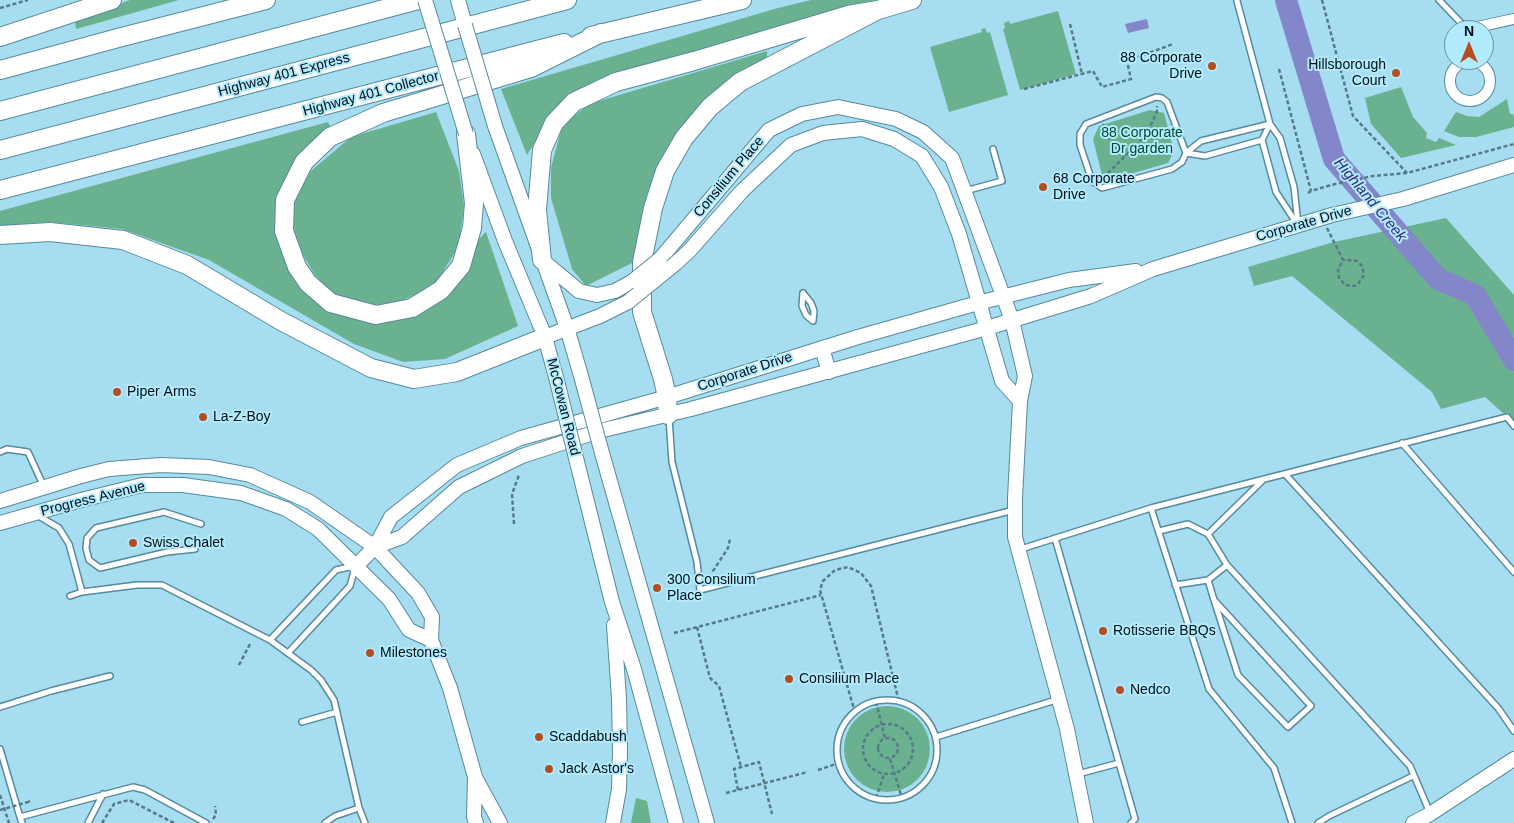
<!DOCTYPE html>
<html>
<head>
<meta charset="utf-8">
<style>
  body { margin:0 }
  #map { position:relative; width:1514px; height:823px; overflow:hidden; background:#a6ddf0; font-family:Helvetica,sans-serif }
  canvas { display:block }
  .north { position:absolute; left:1444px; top:20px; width:50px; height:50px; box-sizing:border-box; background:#b2eafe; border:1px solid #6b92a1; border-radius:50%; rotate:0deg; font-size:14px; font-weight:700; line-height:20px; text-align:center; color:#000e15 }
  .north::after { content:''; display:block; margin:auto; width:18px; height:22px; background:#b44e21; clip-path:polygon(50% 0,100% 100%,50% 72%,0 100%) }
</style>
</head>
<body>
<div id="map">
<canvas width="1514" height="823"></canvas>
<div class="north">N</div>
</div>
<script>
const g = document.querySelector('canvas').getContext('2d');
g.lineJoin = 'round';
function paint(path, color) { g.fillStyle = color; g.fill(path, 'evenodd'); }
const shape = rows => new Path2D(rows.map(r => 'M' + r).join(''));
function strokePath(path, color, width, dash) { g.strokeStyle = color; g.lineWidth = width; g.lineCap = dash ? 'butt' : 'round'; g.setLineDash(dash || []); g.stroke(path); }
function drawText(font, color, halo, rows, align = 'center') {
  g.font = font + ' Helvetica,sans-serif'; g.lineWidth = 4; g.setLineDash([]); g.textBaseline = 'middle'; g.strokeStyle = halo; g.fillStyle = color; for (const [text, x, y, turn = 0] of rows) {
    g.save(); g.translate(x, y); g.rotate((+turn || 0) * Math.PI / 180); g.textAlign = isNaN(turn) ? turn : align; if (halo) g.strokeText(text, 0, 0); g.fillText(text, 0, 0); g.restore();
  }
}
const green = shape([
  [130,0,179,0,76,29,75,20],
  [811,0,877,0,614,75,581,88,557,107,527,155,501,89,778,8],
  [1058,11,1076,74,1020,90,1003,29,1005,28,1004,23,1009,21,1010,24],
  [985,28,987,33,990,32,1008,95,949,112,930,47,982,32,981,29],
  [767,51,767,57,720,88,677,133,648,190,632,263,586,286,572,269,551,198,551,168,562,126,589,104],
  [1401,87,1413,117,1427,133,1426,138,1436,142,1439,138,1456,145,1401,158,1371,124,1365,98],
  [1507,99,1510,114,1513,114,1514,117,1514,127,1476,137,1459,137,1444,131,1456,112,1467,116,1479,117],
  [1150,110,1164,113,1174,151,1168,163,1113,179,1102,175,1093,139,1099,126],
  [436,112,459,171,464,206,459,246,434,286,399,302,367,306,333,295,315,275,296,243,292,207,306,175,351,137],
  [328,122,332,130,301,152,289,175,275,213,285,260,324,305,406,313,449,295,479,239,486,232,518,326,445,359,403,362,354,344,209,260,122,229,50,222,0,226,0,211],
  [1446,218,1514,295,1514,423,1485,397,1441,409,1432,392,1292,276,1254,286,1248,267,1334,242],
  '844 749a43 43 0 1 1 86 0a43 43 0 1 1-86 0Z',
  [636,798,647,801,651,823,631,823]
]);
const water = shape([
  [1147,19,1149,28,1128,33,1125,24]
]);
const river = shape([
  [1286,0,1334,159,1438,279,1475,295,1514,360]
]);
const path = shape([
  [1322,0,1353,116,1407,173],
  [0,8,28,0],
  [1070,24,1082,74],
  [1279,69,1311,191],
  [1024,89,1093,71,1102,87,1131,79,1127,61,1173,44],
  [1103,124,1112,144,1126,155],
  [1105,179,1106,175,1147,134,1157,111,1157,106],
  [1308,193,1311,191,1331,185,1373,176,1407,173,1514,144],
  [1327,228,1343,260,1338,270,1339,278,1345,285,1354,286,1358,284,1364,275,1362,266,1357,261,1343,260],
  [514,524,512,494,519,475],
  [713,578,713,571,728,548,730,539],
  [697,627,710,678,719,686,741,767],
  [674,633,821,595],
  [239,665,250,644],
  [876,702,885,738],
  [855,713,820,590,823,581,835,570,848,567,861,573,871,586,899,702],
  '863 749a25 25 0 1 1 50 0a25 25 0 1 1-50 0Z',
  '878 748a10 10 0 1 1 20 0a10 10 0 1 1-20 0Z',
  [890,759,902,798],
  [818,770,839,763],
  [738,790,734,769,759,762,772,814],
  [726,793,808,772],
  [0,795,9,823],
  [876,798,884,774],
  [28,802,30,801],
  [213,819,216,815,215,806],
  [102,823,114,804,129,800,174,823]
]);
const lane = shape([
  [1439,0,1464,26,1468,27],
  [1237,1,1270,124,1262,140,1276,192,1297,224],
  [1186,153,1167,102,1162,98,1156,97,1086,124,1080,134,1080,145,1092,181,1102,188,1172,169,1182,162,1186,153,1201,141,1270,124,1280,138,1294,187,1298,224],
  [1186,153,1205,156,1262,140],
  [965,191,1002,181,993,149],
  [803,293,811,303,813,308,814,312,813,321,806,315,802,306,803,293],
  [669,418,672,462,697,562,700,590,1014,510],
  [1402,443,1514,572],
  [0,452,7,449,28,452,44,487],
  [1285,474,1498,708,1514,731],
  [37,515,59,528,69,544,82,592],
  [1159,531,1188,524,1208,534],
  [1055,538,1119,763,1078,774],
  [195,549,167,552,100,568,89,560,86,548,87,538,96,528,164,512,201,524],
  [1021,549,1151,508],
  [1227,565,1208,534,1263,480],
  [1208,580,1227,565,1410,766,1430,813],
  [1175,585,1208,580,1214,600,1238,675,1288,727,1311,706,1214,600],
  [70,596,82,592,137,585,162,585,270,640,311,670,321,680,334,700,359,808,365,823],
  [270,640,336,570,353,566],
  [288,653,350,586,355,568],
  '837 750a50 50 0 1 1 100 0a50 50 0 1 1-100 0Z',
  [0,707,51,691,110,676],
  [302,722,337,712],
  [936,737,1059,699],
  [0,749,20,817],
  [1119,763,1135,819,1131,823],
  [22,823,20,817,133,787,145,790,206,823],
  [88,823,103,794],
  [325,823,335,816,359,808],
  [1292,823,1274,768,1209,689,1151,508,1507,417,1514,426],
  [1318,823,1329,816,1413,776]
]);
const street = shape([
  [1468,30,1468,27,1477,27,1514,19],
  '1450 81a20 20 0 1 1 40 0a20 20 0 1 1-40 0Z'
]);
const secondary = shape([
  [458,0,465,25],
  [495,126,567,328,581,376],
  [473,154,505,241,545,337,557,381],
  [660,259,769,130,802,114,838,107,896,119,923,132,952,158,1012,320,1025,376,1020,401,1015,498,1015,537,1067,729,1086,823],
  [543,261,579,291,597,295,615,291,633,281],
  [676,263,690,250,742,191,791,145,823,133,862,129,894,139,922,156,941,187,959,234,1002,381,1020,401],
  [545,337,600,316,628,302],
  [822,348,829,372],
  [602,453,707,823],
  [577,462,612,602,634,669,676,823],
  [0,501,81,476,109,469,161,465,209,467,250,475,310,502,375,547,418,593,432,617,431,640,450,688,475,777,500,823],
  [0,523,81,500,142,485,183,485,241,493,286,509,318,529,389,599,409,630,431,640],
  [375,547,402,537,459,487,522,456,599,431,691,409,987,328,1091,296,1153,269,1332,215,1403,199,1514,165],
  [356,566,375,547,391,517,457,465,521,438,667,397,858,337,978,303,1069,280,1136,271],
  [475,778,474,817,476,823],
  [613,823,619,789,620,751,619,699,614,625],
  [1413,823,1430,814,1514,759]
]);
const highway = shape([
  [591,36,742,0],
  [0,37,112,0],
  [0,70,118,38,266,0],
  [0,111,418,0],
  [466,134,474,203,472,228,461,266,441,290,412,308,376,315,331,303,308,283,297,267,284,231,285,200,304,162,330,137,383,113,531,68,601,33],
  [0,150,567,0],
  [0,190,564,43],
  [0,235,50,232,123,240,187,265,281,321,371,368,414,379,457,372,545,337],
  [542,260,537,210,542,150,554,123,574,102,616,82,694,61,848,15,878,10,912,0],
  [668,415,667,397,663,379,642,312,642,262,653,208,665,171,684,138,710,107,740,82,878,10]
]);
const pathBridge = shape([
  [0,810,28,802]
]);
const secondaryBridge = shape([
  [425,0,466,134],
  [465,25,495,126],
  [633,281,660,259],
  [628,302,676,263],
  [581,376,602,453],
  [557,381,577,462]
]);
const markers = [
  [1212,66,5,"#b44e21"],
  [1396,73,5,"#b44e21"],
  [1043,187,5,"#b44e21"],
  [117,392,5,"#b44e21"],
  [203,417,5,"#b44e21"],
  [133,543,5,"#b44e21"],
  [657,588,5,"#b44e21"],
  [1103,631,5,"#b44e21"],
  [370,653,5,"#b44e21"],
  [789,679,5,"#b44e21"],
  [1120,690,5,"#b44e21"],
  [539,737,5,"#b44e21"],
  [549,769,5,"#b44e21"]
];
const poiNames = [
  ["88 Corporate",1202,58,"right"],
  ["Drive",1202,74,"right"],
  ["Hillsborough",1386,65,"right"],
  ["Court",1386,81,"right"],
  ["68 Corporate",1053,179],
  ["Drive",1053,195],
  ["Piper Arms",127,392],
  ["La-Z-Boy",213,417],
  ["Swiss Chalet",143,543],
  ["300 Consilium",667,580],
  ["Place",667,596],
  ["Rotisserie BBQs",1113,631],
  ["Milestones",380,653],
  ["Consilium Place",799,679],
  ["Nedco",1130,690],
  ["Scaddabush",549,737],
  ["Jack Astor's",559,769]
];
const streetNames = [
  ["Highway 401 Express",284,75,-15],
  ["Highway 401 Collector",371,94,-15],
  ["Consilium Place",729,177,-50],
  ["Corporate Drive",1304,224,-16],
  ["Corporate Drive",745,372,-18],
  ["McCowan Road",563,407,76],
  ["Progress Avenue",93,499,-14]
];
const parkNames = [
  ["88 Corporate",1142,133],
  ["Dr garden",1142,149]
];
const waterNames = [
  ["Highland Creek",1370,200,50]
];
paint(green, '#6ab28f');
paint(water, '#8486ca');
strokePath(river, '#8486ca', 22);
strokePath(lane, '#568a9d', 8);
strokePath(street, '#568a9d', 12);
strokePath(secondary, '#568a9d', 16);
strokePath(highway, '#568a9d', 20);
strokePath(path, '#577a87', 2.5, [4, 2.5]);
strokePath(lane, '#fff', 5);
strokePath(street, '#fff', 10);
strokePath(secondary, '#fff', 14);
strokePath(highway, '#fff', 18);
strokePath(secondaryBridge, '#568a9d', 16, []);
strokePath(pathBridge, '#577a87', 2.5, [4, 2.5]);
strokePath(secondaryBridge, '#fff', 14);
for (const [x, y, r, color] of markers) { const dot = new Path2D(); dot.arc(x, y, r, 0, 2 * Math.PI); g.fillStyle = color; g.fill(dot); strokePath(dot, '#b2eafe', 2); }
drawText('14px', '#000e15', '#b2eafe', poiNames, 'left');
drawText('14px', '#000e15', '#b2eafe', streetNames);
drawText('14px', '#004a30', '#b2eafe', parkNames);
drawText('italic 15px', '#322979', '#b2eafe', waterNames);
</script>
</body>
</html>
